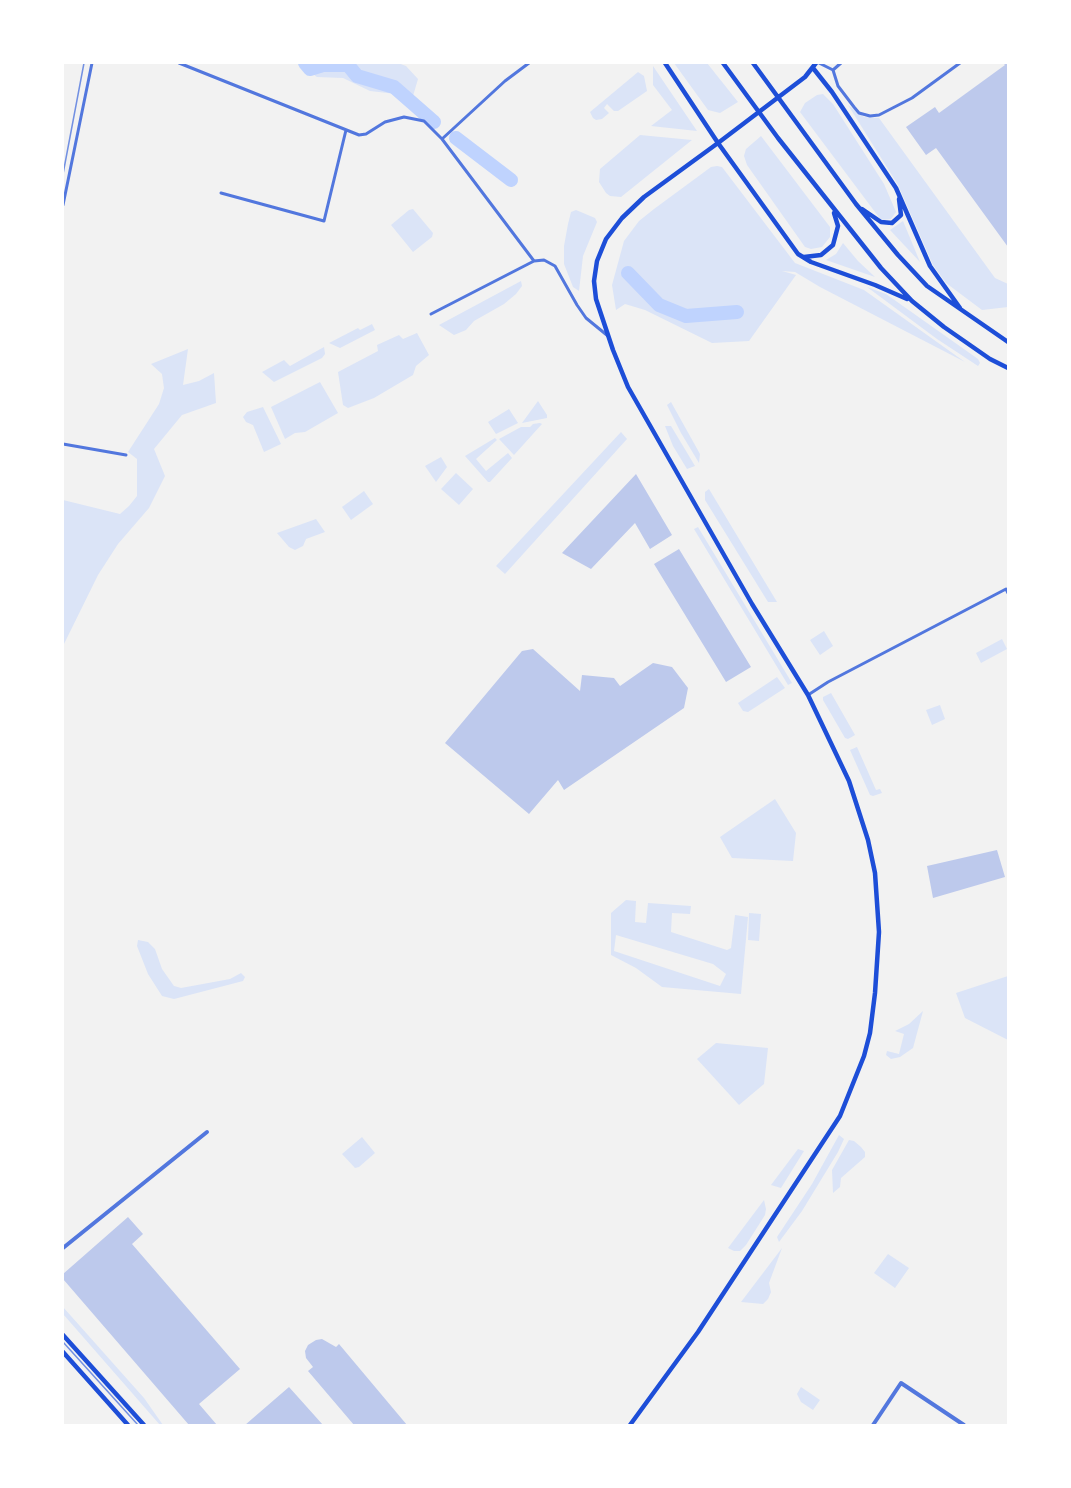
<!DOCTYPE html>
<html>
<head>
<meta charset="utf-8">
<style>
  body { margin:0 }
  #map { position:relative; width:1071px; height:1488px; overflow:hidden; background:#f2f2f2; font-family:"Noto Sans",sans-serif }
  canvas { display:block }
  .frame { position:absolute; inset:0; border:64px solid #fff; pointer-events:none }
</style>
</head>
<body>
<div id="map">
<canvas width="1071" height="1488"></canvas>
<div class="frame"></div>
</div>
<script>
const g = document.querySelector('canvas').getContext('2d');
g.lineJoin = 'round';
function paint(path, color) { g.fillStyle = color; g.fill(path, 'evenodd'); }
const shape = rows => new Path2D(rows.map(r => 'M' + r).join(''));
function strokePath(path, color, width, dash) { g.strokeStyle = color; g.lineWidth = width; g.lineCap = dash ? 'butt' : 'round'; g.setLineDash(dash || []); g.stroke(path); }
const green = shape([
  [297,63,398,63,406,66,418,79,413,96,370,91,343,78,317,77],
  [674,63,707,63,738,102,720,113,708,110],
  [653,66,697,131,651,126,672,110,653,85],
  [638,72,644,76,647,91,618,111,614,111,607,104,604,108,609,113,602,119,596,120,593,118,590,112],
  [823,94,833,104,884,184,896,212,891,219,881,220,800,112,805,103,817,95],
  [848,105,864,117,879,118,995,278,1008,284,1008,307,982,310,946,283,933,265,898,185],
  [640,135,692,140,621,197,610,196,606,193,599,182,600,169],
  [761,136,830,227,830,237,822,247,811,249,805,247,747,165,744,156,746,149],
  [717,166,722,167,795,263,864,290,965,362,820,287,795,272,782,271,796,275,749,341,712,343,645,310,625,304,616,310,612,285,624,241,639,221,654,209,711,167],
  [413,209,433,233,432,237,413,252,391,225,409,210],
  [576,210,595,218,597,222,583,256,579,291,573,287,564,264,564,246,568,224,571,212],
  [903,221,920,262,890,230],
  [843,243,858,261,875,277,826,260,836,254],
  [521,281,522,286,516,294,504,304,474,321,466,330,454,335,439,325],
  [867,287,886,294,978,359,980,363,978,366,937,339],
  [372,324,375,330,340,348,329,343,358,328,360,330],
  [417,333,429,355,416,366,413,375,374,398,348,408,343,405,338,372,378,351,377,345,399,335,403,339],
  [324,347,325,354,322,358,274,382,262,372,284,360,290,366],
  [188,349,183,385,199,381,214,373,216,403,182,415,154,449,165,476,149,508,118,544,98,575,63,646,63,500,120,514,129,506,137,496,137,459,128,452,159,404,164,388,162,374,151,364],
  [320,382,338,413,305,432,295,433,285,439,271,407],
  [538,401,547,415,547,418,522,423],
  [671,402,700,454,699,463,681,433,667,405],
  [263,407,281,444,264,452,253,425,246,422,243,417,247,412],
  [509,409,518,423,496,434,488,422],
  [540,423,542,424,514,455,499,439,521,427,530,427,533,424],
  [665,426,671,426,695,466,687,469,673,446],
  [621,432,627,439,505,574,496,566],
  [495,438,497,440,476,459,486,471,508,453,512,458,490,482,488,482,465,456],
  [441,457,447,467,436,482,425,466],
  [456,473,473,489,459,505,441,489],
  [709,489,777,602,768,602,705,500,705,492],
  [364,491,373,504,351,520,342,507],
  [316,519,325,532,306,539,303,546,295,550,289,547,277,533],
  [698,527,792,683,788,685,694,529],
  [824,631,833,646,820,655,810,640],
  [1002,639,1007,649,981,663,976,653],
  [777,677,785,688,748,712,743,711,738,703],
  [831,693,855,735,848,739,845,738,823,700,823,697],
  [940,705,945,719,932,725,926,710],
  [857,747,876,790,880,789,882,793,873,796,870,795,850,750],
  [775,799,796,833,793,861,732,858,720,837],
  [626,900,636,901,635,922,646,923,648,903,691,906,690,914,672,913,671,932,727,950,731,948,735,915,748,917,741,994,662,987,636,968,611,955,611,913],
  [616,935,713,964,726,974,720,986,614,951],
  [749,913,761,914,759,941,748,940],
  [138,940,148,942,155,949,162,969,174,986,181,988,230,979,241,973,245,977,243,981,174,999,162,996,148,974,137,946],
  [1008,976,1008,1040,965,1018,956,993],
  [923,1011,913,1048,900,1057,891,1059,886,1055,887,1051,899,1054,904,1034,895,1031,909,1024],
  [716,1043,768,1048,764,1084,739,1105,697,1059],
  [839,1135,844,1139,838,1152,802,1211,779,1242,777,1237,812,1184],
  [362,1137,375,1153,359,1167,355,1168,342,1154],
  [849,1140,854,1141,861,1147,865,1152,865,1157,841,1178,840,1187,833,1193,832,1170],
  [798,1149,804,1151,781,1188,771,1185],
  [764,1200,766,1209,765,1215,746,1245,740,1251,734,1251,728,1248],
  [782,1248,769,1283,771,1292,768,1299,763,1304,741,1302],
  [888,1254,909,1268,895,1288,874,1273],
  [63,1307,144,1398,163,1425,160,1425,63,1314],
  [801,1387,820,1400,813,1410,801,1402,797,1394]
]);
const river = shape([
  [305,63,310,69,323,65,348,65,357,76,394,87,434,122],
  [456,138,511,180],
  [628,273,659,305,686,316,737,312]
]);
const building = shape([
  [1003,63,1008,63,1008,247,936,148,926,155,906,127,935,107,939,113,1005,65],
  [636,474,672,535,650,549,635,523,591,569,562,553],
  [679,549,751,667,726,682,654,564],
  [533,649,580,691,582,675,614,678,620,686,653,663,672,667,688,688,684,708,564,790,558,780,529,814,445,743,522,651],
  [997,850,1005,877,933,898,927,866],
  [128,1217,143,1234,132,1244,240,1369,199,1404,217,1425,189,1425,63,1279,63,1274],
  [322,1339,336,1347,339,1344,407,1425,354,1425,308,1371,313,1367,306,1358,305,1351,308,1345,316,1340],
  [289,1387,323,1425,245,1425]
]);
const minor = shape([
  [179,63,359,135,366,134,385,122,404,117,424,121,442,139,505,81,529,63],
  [819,63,833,70],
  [833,70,838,86,854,107,859,113,870,116,879,115,912,98,960,63],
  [833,70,841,63],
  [442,139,534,261],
  [221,193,324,221,346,130],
  [63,205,92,63],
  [431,314,534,261,544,260,555,266,577,305,586,318,608,336],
  [63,444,126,455],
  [808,695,828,682,1006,589,1008,593]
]);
const tertiary = shape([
  [63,1248,207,1132],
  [873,1425,901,1383,964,1425]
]);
const secondary = shape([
  [63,1335,144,1425],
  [63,1352,128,1425],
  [630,1425,698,1332,840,1116,864,1056,870,1033,875,993,879,932,875,873,868,840,849,781,808,695,752,604,628,387,613,350,596,299,594,281,597,261,606,239,622,218,644,197,718,143]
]);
const primary = shape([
  [665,63,718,143,798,254,811,262,875,285,907,299],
  [723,63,778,138,881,268,912,301,944,327,990,359,1008,368],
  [753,63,856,204,898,255,927,286,1008,342],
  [813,68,832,92,896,188,930,266,960,308],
  [718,143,805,77,816,63],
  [862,209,881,222,892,223,901,215,899,199],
  [804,257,821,255,833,245,838,226,834,213]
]);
const tram = shape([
  [63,174,84,63],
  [63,1342,138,1425]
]);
paint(green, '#dbe4f7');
strokePath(river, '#bfd3fe', 14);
paint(building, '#bdc9ec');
strokePath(minor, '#5277de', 3);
strokePath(tertiary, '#5277de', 4);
strokePath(secondary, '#1d4ed8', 4.5);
strokePath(primary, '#1d4ed8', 4.5);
strokePath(tram, '#7290e2', 1.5);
</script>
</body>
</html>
